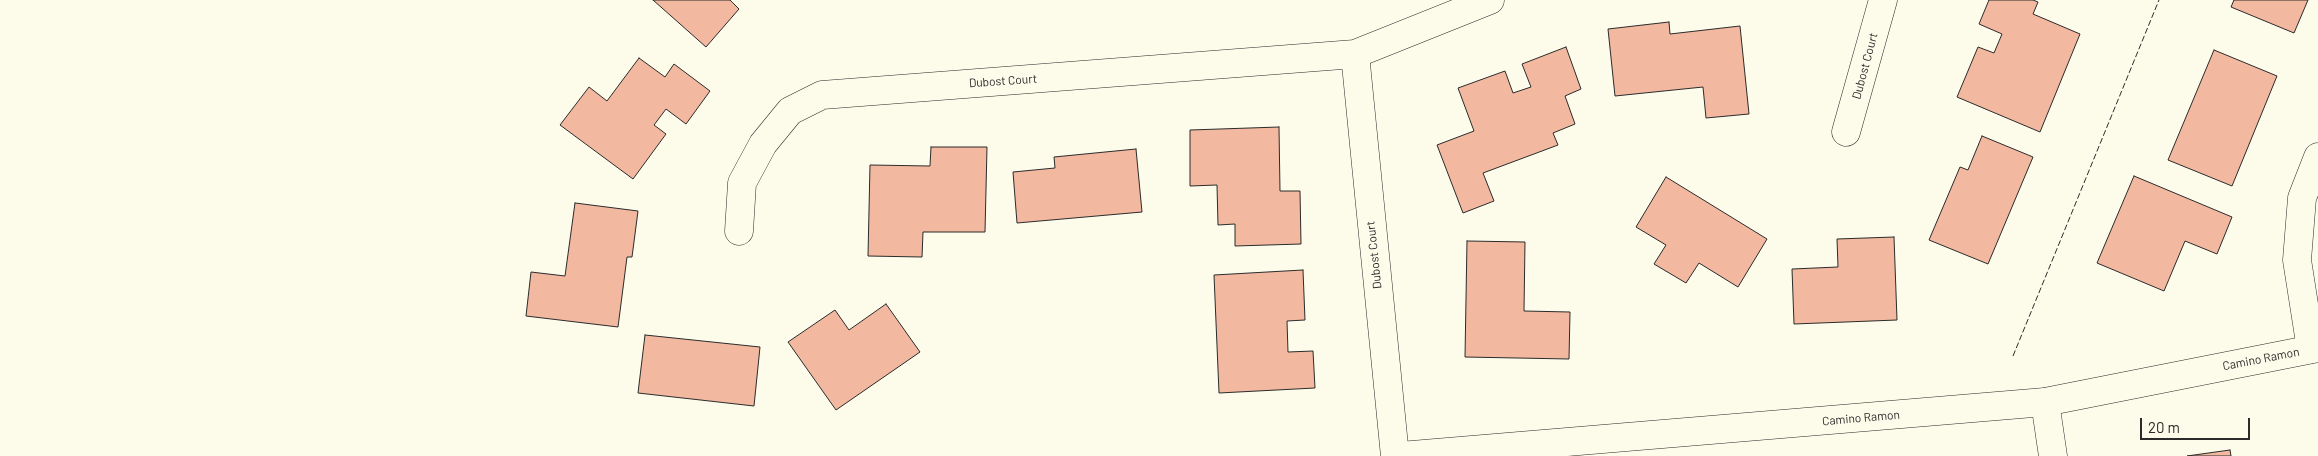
<!DOCTYPE html>
<html>
<head>
<meta charset="utf-8">
<style>
  body { margin:0 }
  #map { position:relative; width:2318px; height:456px; overflow:hidden; background:#fdfbea; font-family:Barlow,sans-serif }
  canvas { display:block }
  .scale { position:absolute; left:2140px; top:418px; width:110px; height:22px; box-sizing:border-box; border:2px solid #2b2b2b; border-top:0; padding-left:6px; font-size:15px; line-height:18px; white-space:nowrap; color:#2b2b2b; -webkit-text-stroke:4px #fdfbea; paint-order:stroke }
</style>
</head>
<body>
<div id="map">
<canvas width="2318" height="456"></canvas>
<div class="scale">20 m</div>
</div>
<script>
const g = document.querySelector('canvas').getContext('2d');
g.lineJoin = 'round';
function paint(path, color) { g.fillStyle = color; g.fill(path, 'evenodd'); }
const shape = rows => new Path2D(rows.map(r => 'M' + r).join(''));
function strokePath(path, color, width, dash) { g.strokeStyle = color; g.lineWidth = width; g.lineCap = dash ? 'butt' : 'round'; g.setLineDash(dash || []); g.stroke(path); }
function drawText(font, color, halo, rows, align = 'center') {
  g.font = font + ' Barlow,sans-serif'; g.lineWidth = 4; g.setLineDash([]); g.textBaseline = 'middle'; g.strokeStyle = halo; g.fillStyle = color; for (const [text, x, y, turn = 0] of rows) {
    g.save(); g.translate(x, y); g.rotate((+turn || 0) * Math.PI / 180); g.textAlign = isNaN(turn) ? turn : align; if (halo) g.strokeText(text, 0, 0); g.fillText(text, 0, 0); g.restore();
  }
}
const building = shape([
  [653,0,730,0,739,9,706,47,653,0],
  [1989,0,2033,0,2038,2,2033,14,2080,34,2040,132,1957,97,1978,47,1994,53,2002,34,1979,24,1989,0],
  [2234,0,2308,0,2294,33,2231,7,2234,0],
  [1669,22,1670,34,1740,26,1749,114,1706,118,1703,87,1615,96,1608,29,1669,22],
  [1566,47,1581,89,1565,96,1575,124,1553,133,1558,145,1483,173,1494,201,1463,213,1437,145,1474,131,1458,88,1505,71,1513,93,1531,87,1522,64,1566,47],
  [2214,50,2277,76,2232,186,2168,160,2214,50],
  [639,58,665,77,674,64,710,91,686,124,666,109,654,125,666,134,633,179,560,125,589,87,607,101,639,58],
  [1279,127,1280,191,1300,191,1301,244,1235,246,1235,224,1218,225,1217,185,1190,186,1190,130,1279,127],
  [1982,136,2033,157,1988,264,1929,240,1960,167,1968,170,1982,136],
  [931,147,987,147,985,232,923,232,922,257,868,256,870,165,930,166,931,147],
  [1136,149,1142,212,1017,223,1013,172,1055,168,1054,157,1136,149],
  [2134,176,2232,217,2217,254,2185,241,2164,291,2097,263,2134,176],
  [1666,177,1767,239,1738,287,1699,263,1686,283,1654,264,1666,245,1636,227,1666,177],
  [575,203,638,211,632,257,627,257,618,327,526,316,531,272,565,276,575,203],
  [1894,237,1897,320,1794,324,1792,269,1838,267,1837,239,1894,237],
  [1467,241,1525,242,1524,311,1570,312,1569,359,1465,357,1467,241],
  [1303,270,1305,320,1287,321,1288,352,1313,351,1315,388,1219,393,1214,275,1303,270],
  [886,304,920,352,836,410,788,342,835,310,849,330,886,304],
  [645,335,760,347,754,406,638,393,645,335],
  [2230,450,2231,456,2187,456,2230,450]
]);
const street = shape([
  [1355,54,1395,456],
  [1846,132,1883,0],
  [739,231,742,183,763,144,790,111,822,95,1355,54,1490,0],
  [2311,349,2297,260,2302,198,2318,157],
  [2045,402,2053,456]
]);
const secondary = shape([
  [1400,456,2045,402,2318,348]
]);
const fence = shape([
  [2013,356,2159,0]
]);
const streetNames = [
  ["Dubost Court",1865,66,-75],
  ["Dubost Court",1003,81,-4],
  ["Dubost Court",1374,255,-96],
  ["Camino Ramon",2261,359,-11],
  ["Camino Ramon",1861,418,-5]
];
paint(building, '#f2b8a0');
strokePath(building, '#2b2b2b', 1);
strokePath(street, '#2b2b2b', 29);
strokePath(secondary, '#2b2b2b', 29);
strokePath(street, '#fdfbea', 28);
strokePath(secondary, '#fdfbea', 28);
strokePath(fence, '#2b2b2b', 1, [6, 2.5]);
drawText('12px', '#2b2b2b', '#fdfbea', streetNames);
</script>
</body>
</html>
